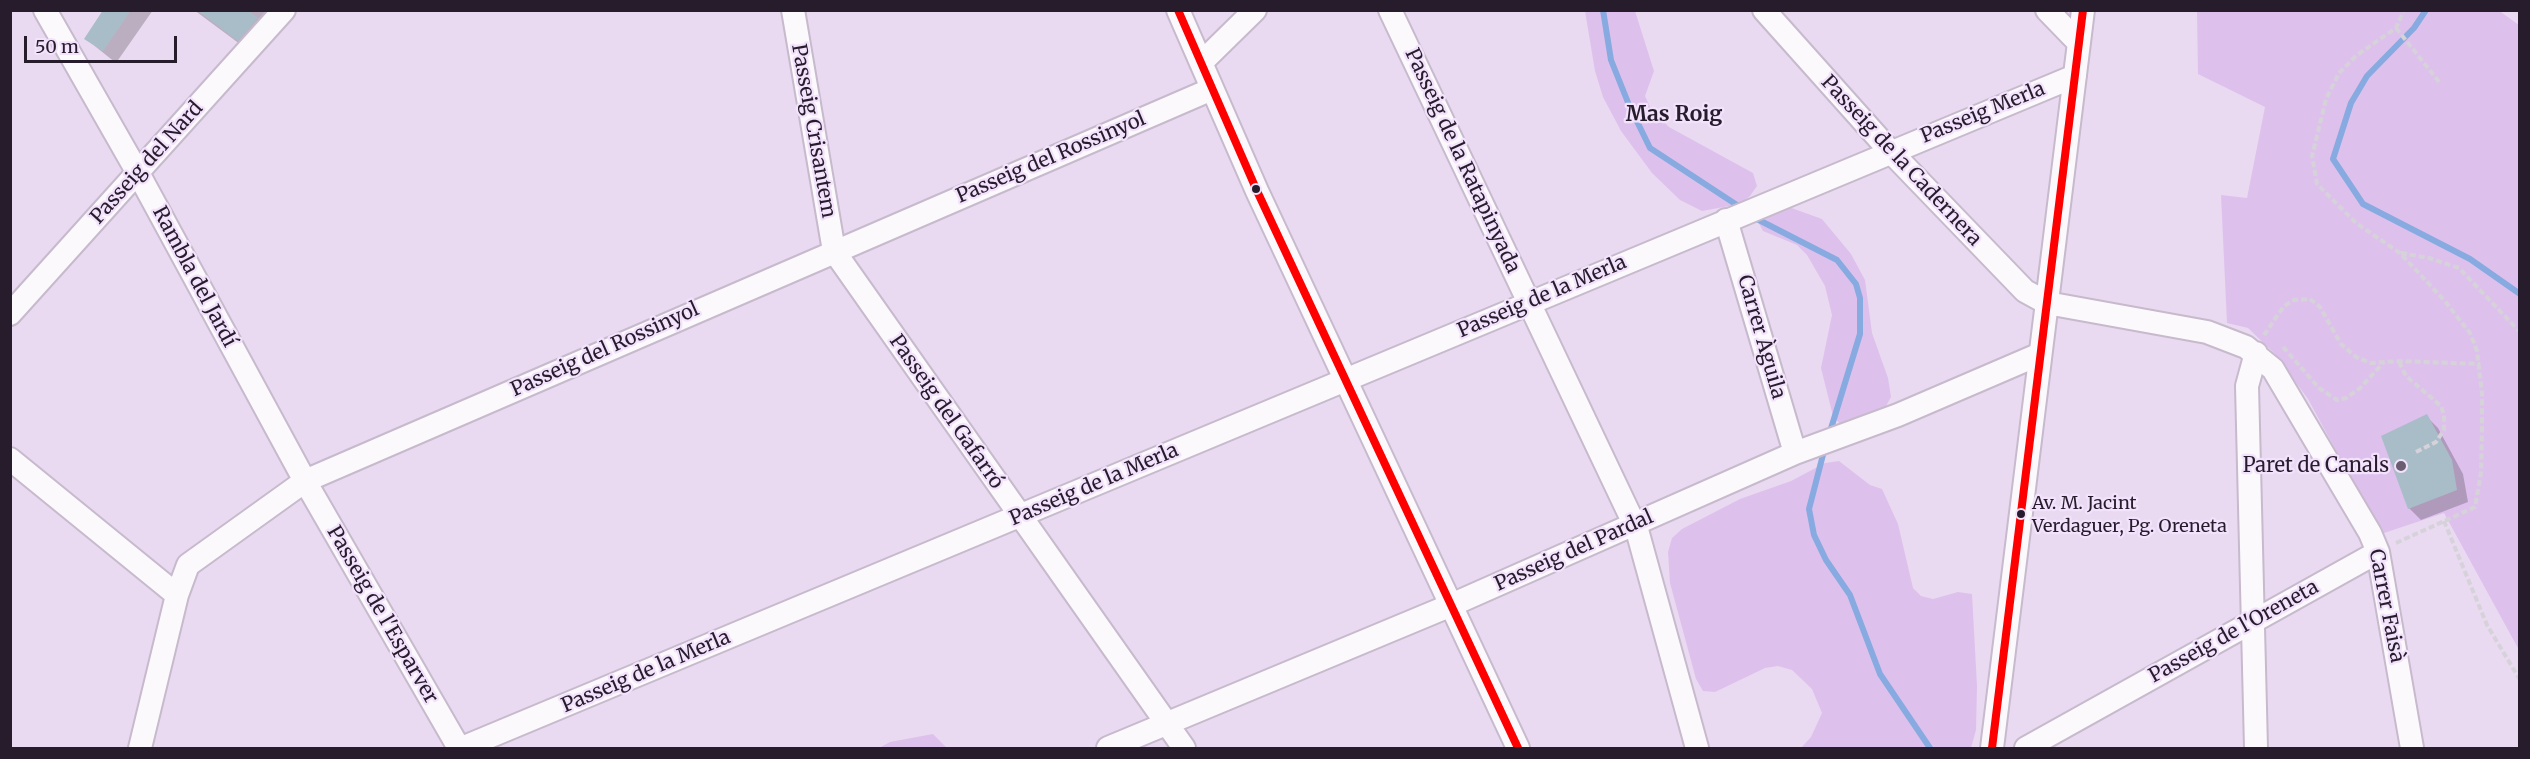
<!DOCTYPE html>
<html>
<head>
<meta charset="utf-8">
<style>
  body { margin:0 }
  #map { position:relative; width:2530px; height:759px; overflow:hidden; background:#e9daf1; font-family:Merriweather,serif }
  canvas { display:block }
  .frame { position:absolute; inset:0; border:12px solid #271c2c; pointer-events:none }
  .scale { position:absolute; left:24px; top:36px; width:153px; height:27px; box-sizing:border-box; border:3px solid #271c2c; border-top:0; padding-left:8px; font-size:18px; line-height:21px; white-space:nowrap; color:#271c2c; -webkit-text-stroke:4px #f3e2fc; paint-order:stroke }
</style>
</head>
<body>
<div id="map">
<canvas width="2530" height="759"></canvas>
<div class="frame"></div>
<div class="scale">50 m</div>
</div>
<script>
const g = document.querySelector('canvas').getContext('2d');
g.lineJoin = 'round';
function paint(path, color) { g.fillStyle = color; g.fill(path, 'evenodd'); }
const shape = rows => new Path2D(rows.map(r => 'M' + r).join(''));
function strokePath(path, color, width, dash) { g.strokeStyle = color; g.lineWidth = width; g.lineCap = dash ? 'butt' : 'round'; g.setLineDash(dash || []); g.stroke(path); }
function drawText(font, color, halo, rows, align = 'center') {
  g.font = font + ' Merriweather,serif'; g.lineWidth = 4.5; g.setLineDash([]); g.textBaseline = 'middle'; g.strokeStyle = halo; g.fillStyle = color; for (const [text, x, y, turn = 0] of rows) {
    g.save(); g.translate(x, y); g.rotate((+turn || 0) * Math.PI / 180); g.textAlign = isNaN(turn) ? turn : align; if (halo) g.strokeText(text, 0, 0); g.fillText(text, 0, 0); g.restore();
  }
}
const green = shape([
  [2498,10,2519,25,2519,650,2444,513,2381,534,2308,399,2275,354,2248,328,2227,323,2221,195,2247,198,2265,107,2198,74,2197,11],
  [1585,11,1635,11,1654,71,1645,96,1651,109,1669,127,1753,173,1757,186,1750,196,1740,204,1702,211,1680,200,1652,173,1621,131,1603,97,1595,71],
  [1786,206,1822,219,1851,254,1865,280,1872,333,1888,378,1891,397,1885,408,1841,425,1833,416,1821,368,1832,315,1825,286,1807,255,1797,245,1763,231,1757,220],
  [1839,461,1870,485,1882,489,1898,524,1913,588,1921,596,1933,599,1958,592,1972,594,1977,686,1976,730,1971,748,1801,748,1811,737,1822,713,1812,689,1792,670,1778,666,1765,668,1715,692,1703,691,1696,679,1670,583,1668,552,1672,538,1682,529,1740,499,1791,481,1825,463],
  [933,734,947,748,879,748,890,742]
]);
const shadow = shape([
  [105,10,153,10,116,63,86,39],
  [194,10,280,10,252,53],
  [2426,416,2438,428,2463,474,2468,502,2421,520,2409,508]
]);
const stream = shape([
  [1603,10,1611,60,1629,105,1650,148,1743,209],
  [2426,10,2414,28,2367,76,2351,103,2333,159,2363,204,2470,259,2520,294],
  [1753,217,1837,260,1856,284,1860,298,1860,334,1829,435],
  [1825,447,1809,509,1814,535,1826,560,1850,595,1880,674,1930,748]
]);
const building = shape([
  [103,10,131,10,103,51,84,39],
  [197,10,247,10,258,18,238,41],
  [2427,414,2452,460,2457,490,2408,509,2381,436]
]);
const path = shape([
  [2396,28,2440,83],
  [2401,253,2429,258,2459,268,2520,332],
  [2264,335,2284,306,2294,300,2310,299,2320,307,2341,344,2356,357,2371,363,2399,361,2480,364],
  [2283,347,2319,388,2337,400,2346,398,2360,388,2384,362],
  [2399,362,2406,376,2441,406,2444,415,2444,430,2436,442,2416,452],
  [2444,521,2487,625,2520,680],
  [2396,543,2475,507,2481,473,2482,429,2482,393,2477,351,2470,333,2444,300,2400,253,2356,223,2317,184,2312,156,2326,99,2339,73,2357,55,2396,28,2404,10]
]);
const minor = shape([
  [45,10,138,173,305,481,459,748],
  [793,10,834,251,1184,748],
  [1178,10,1257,191,1518,748],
  [1390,10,1637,530,1697,748],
  [1764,10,1890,151,2025,291,2047,303,2207,332,2246,347,2273,369,2370,533,2378,552,2412,748],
  [2047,10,2079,43],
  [1201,63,1255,10],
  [1726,220,1795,453],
  [10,314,284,10],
  [10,459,177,595],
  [140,748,177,595,188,565,305,481,1212,89],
  [462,748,2075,76],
  [1108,748,1449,606,1795,453,1898,415,2040,354],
  [1992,748,2083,10],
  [2026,748,2378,552],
  [2256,748,2247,386,2256,353]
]);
const bus1 = shape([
  [1178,10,1257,191,1518,748],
  [1992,748,2083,10]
]);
const markers = [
  [1256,189,5,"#271c2c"],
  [2401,466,6,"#6b5e71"],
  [2021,514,5,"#271c2c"]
];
const busNames = [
  ["Av. M. Jacint",2032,504],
  ["Verdaguer, Pg. Oreneta",2032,527]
];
const streetNames = [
  ["Passeig Merla",1983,113,-22],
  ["Passeig Crisantem",813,131,80],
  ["Passeig del Rossinyol",1051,158,-23],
  ["Passeig de la Ratapinyada",1462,161,65],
  ["Passeig de la Cadernera",1901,161,47],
  ["Passeig del Nard",147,163,-48],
  ["Rambla del Jardí",194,277,62],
  ["Passeig de la Merla",1542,297,-23],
  ["Carrer Àguila",1761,337,74],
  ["Passeig del Rossinyol",605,350,-24],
  ["Passeig del Gafarró",946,412,55],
  ["Passeig de la Merla",1094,485,-23],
  ["Passeig del Pardal",1574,551,-24],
  ["Carrer Faisà",2386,606,79],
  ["Passeig de l'Esparver",382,615,60],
  ["Passeig de l'Oreneta",2234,632,-29],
  ["Passeig de la Merla",646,672,-23]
];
const poiNames = [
  ["Paret de Canals",2389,466]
];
const neighbourhoodNames = [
  ["Mas Roig",1674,115]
];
paint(green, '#ddc1ec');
paint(shadow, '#0003');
strokePath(stream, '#87aae0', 6);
paint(building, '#a9bdc8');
strokePath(minor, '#c6bacc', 26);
strokePath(path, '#d6d2d9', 4, [6, 3]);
strokePath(minor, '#fcf9fd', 22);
strokePath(bus1, '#f00', 8);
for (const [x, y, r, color] of markers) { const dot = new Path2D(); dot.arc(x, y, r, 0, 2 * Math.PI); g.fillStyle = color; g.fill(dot); strokePath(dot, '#f3e2fc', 2); }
drawText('18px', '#271c2c', '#f3e2fc', busNames, 'left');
drawText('20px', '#271c2c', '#f3e2fc', streetNames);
drawText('20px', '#271c2c', '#f3e2fc', poiNames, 'right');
drawText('bold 21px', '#271c2c', '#f3e2fc', neighbourhoodNames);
</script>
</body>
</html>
